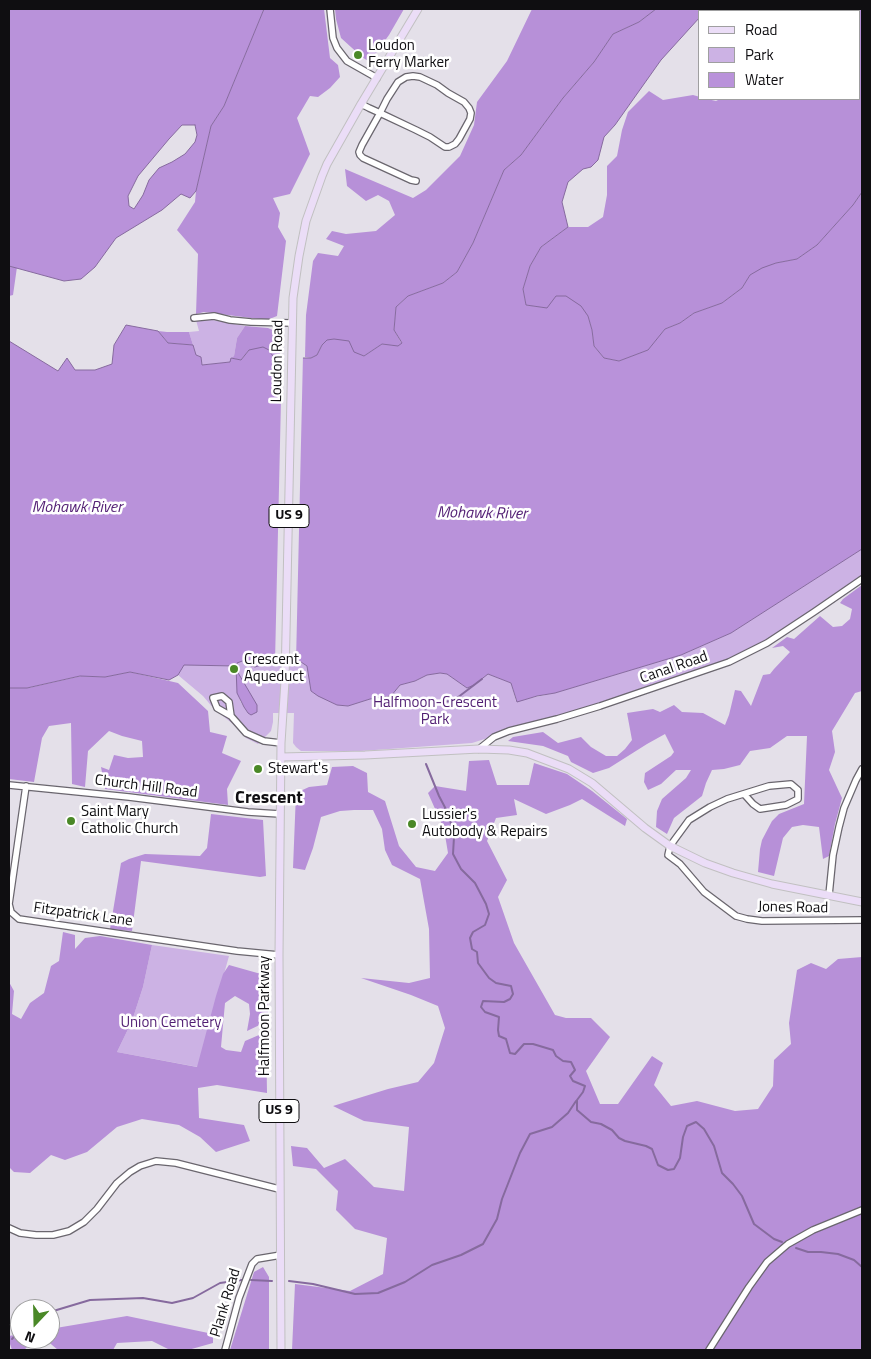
<!DOCTYPE html>
<html>
<head>
<meta charset="utf-8">
<style>
  body { margin:0 }
  #map { position:relative; width:871px; height:1359px; overflow:hidden; background:#e4e0e9; font-family:"Titillium Web",sans-serif }
  canvas { display:block }
  .frame { position:absolute; inset:0; border:10px solid #0f0e11; pointer-events:none }
  .legend { position:absolute; left:698px; top:10px; width:162px; height:90px; box-sizing:border-box; background:#fff; border:1px solid #9f9fa0; margin:0; padding:6px 9px; list-style:none; font-size:15px; color:#0f0e11 }
  .legend li { display:flex; align-items:center; gap:10px; height:25px }
  .legend b { width:25px; border:1px solid #9f9fa0 }
  .north { position:absolute; left:10px; top:1299px; width:50px; height:50px; box-sizing:border-box; background:#fff; border:1px solid #9f9fa0; border-radius:50%; rotate:201deg; font-size:14px; font-weight:700; line-height:20px; text-align:center; color:#0f0e11 }
  .north::after { content:''; display:block; margin:auto; width:18px; height:22px; background:#4a8827; clip-path:polygon(50% 0,100% 100%,50% 72%,0 100%) }
</style>
</head>
<body>
<div id="map">
<canvas width="871" height="1359"></canvas>
<div class="frame"></div>
<ul class="legend">
<li><b style="height:6px;background:#ebddf7"></b>Road</li>
<li><b style="height:14px;background:#ccb2e4"></b>Park</li>
<li><b style="height:14px;background:#b992da"></b>Water</li>
</ul>
<div class="north">N</div>
</div>
<script>
const g = document.querySelector('canvas').getContext('2d');
g.lineJoin = 'round';
function paint(path, color) { g.fillStyle = color; g.fill(path, 'evenodd'); }
const shape = rows => new Path2D(rows.map(r => 'M' + r).join(''));
function strokePath(path, color, width, dash) { g.strokeStyle = color; g.lineWidth = width; g.lineCap = dash ? 'butt' : 'round'; g.setLineDash(dash || []); g.stroke(path); }
function drawText(font, color, halo, rows, align = 'center') {
  g.font = font + ' "Titillium Web",sans-serif'; g.lineWidth = 5; g.setLineDash([]); g.textBaseline = 'middle'; g.strokeStyle = halo; g.fillStyle = color; for (const [text, x, y, turn = 0] of rows) {
    g.save(); g.translate(x, y); g.rotate((+turn || 0) * Math.PI / 180); g.textAlign = isNaN(turn) ? turn : align; if (halo) g.strokeText(text, 0, 0); g.fillText(text, 0, 0); g.restore();
  }
}
const green = shape([
  [207,319,245,326,237,338,234,356,231,358,231,362,202,365,201,357,196,355,189,332,199,331,196,320],
  [862,549,862,579,767,643,729,662,472,743,361,751,301,751,296,747,293,743,294,713,273,713,273,722,271,731,258,744,246,738,233,724,214,709,203,696,178,675,183,665,236,666,240,701,248,713,242,680,237,671,237,662,245,660,261,665,265,660,282,658,299,660,308,667,311,691,337,705,348,706,370,699,391,696,400,685,415,681,427,675,440,673,447,674,467,688,474,685,488,674,511,683,516,701,555,693,681,655,731,633],
  [152,945,229,956,198,1067,117,1052,132,1021,143,987]
]);
const forest = shape([
  [264,9,324,9,330,58,338,65,340,77,330,88,318,97,310,96,297,118,310,154,290,194,273,198,280,213,278,227,286,241,277,316,267,320,204,312,196,314,198,254,177,230,195,202,196,191,211,126,224,106],
  [335,9,404,9,389,35,376,53,368,61,362,57,341,38,336,19],
  [532,9,656,9,639,22,613,34,594,62,563,98,521,155,504,170,473,243,457,272,443,283,408,296,396,307,394,330,402,344,398,347,382,344,364,356,322,345,317,355,311,358,305,357,306,315,313,261,318,253,338,256,344,246,326,239,332,231,346,234,376,231,395,215,389,201,378,195,366,201,347,186,345,169,413,198,426,190,460,156,474,125,477,102,507,61],
  [806,9,862,9,862,192,853,205,817,245,797,259,776,263,750,275,742,288,722,303,694,313,680,323,665,329,649,350,619,361,604,358,594,346,592,330,588,316,526,305,523,289,530,266,541,247,568,227,588,227,603,217,607,195,607,166,617,156,622,130,628,112,649,91,663,100,693,95,700,97,700,99,707,99,716,101,720,99,860,99,860,11,803,11],
  [9,266,17,267,13,295,9,296],
  [245,326,268,328,275,331,280,338,280,359,274,358,269,350,249,350,241,360,231,358,234,356,237,338],
  [158,331,167,332,189,332,193,345,168,343],
  [862,585,862,691,855,693,832,731,835,752,829,770,842,798,835,824,829,856,823,859,819,827,803,825,792,827,783,838,774,876,758,872,760,849,762,840,772,821,779,814,804,804,807,736,787,736,770,748,750,751,740,765,724,769,712,770,706,783,702,796,674,818,667,834,656,827,657,811,662,799,686,778,691,770,676,770,661,784,648,790,644,782,645,773,671,756,674,752,665,734,647,744,609,768,593,773,571,762,568,756,543,746,508,741,513,737,543,732,558,743,581,737,591,747,606,756,617,756,625,749,632,740,627,713,653,709,660,712,674,705,682,712,703,713,725,725,729,715,735,690,741,691,751,706,763,675,770,674,774,669,790,652,783,646,772,648,787,637,794,639,820,616,833,627,842,626,850,619,852,609,840,603,843,599],
  [130,672,178,683,208,711,210,732,227,736,222,753,241,761,227,789,228,805,105,789,101,767,109,770,114,755,128,758,143,757,142,741,122,736,109,731,88,751,85,787,72,784,71,723,49,726,42,738,34,782,9,779,9,688,28,688,81,676,105,677],
  [489,760,497,785,529,785,534,763,567,774,592,791,627,819,625,826,582,799,570,805,546,814,514,799,517,815,496,818,487,841,507,880,498,897,514,943,555,1015,566,1018,591,1018,610,1037,586,1071,600,1104,618,1104,652,1056,663,1063,654,1085,671,1106,697,1101,735,1111,758,1109,773,1086,774,1060,791,1044,789,1023,797,970,811,963,826,969,838,959,862,957,862,1350,292,1350,295,1284,350,1291,383,1274,387,1238,355,1229,336,1210,338,1191,316,1169,293,1166,291,1146,307,1148,324,1168,345,1159,374,1187,404,1191,409,1127,364,1121,333,1106,388,1089,418,1082,434,1063,445,1028,438,1006,411,995,361,978,409,983,430,978,429,929,420,879,392,865,385,850,382,829,373,810,354,810,340,811,321,817,313,848,305,870,293,868,296,793,309,787,327,785,332,767,353,766,367,773,368,792,385,801,399,846,416,867,435,871,448,853,444,829,428,793,435,786,466,791,469,761],
  [211,814,263,820,266,876,260,877,141,861,132,931,110,929,121,863,129,859,145,854,200,856,207,848],
  [63,932,75,935,75,949,85,938,100,936,152,945,143,987,132,1021,117,1052,197,1067,216,996,223,974,229,965,268,976,268,1021,247,1031,250,1014,249,1004,235,996,225,1003,221,1047,226,1050,241,1052,245,1041,266,1032,267,1093,217,1085,198,1088,199,1118,244,1125,250,1141,216,1152,200,1137,179,1125,142,1119,117,1127,87,1152,65,1160,51,1155,30,1173,14,1172,9,1167,9,982,14,991,12,1014,21,1019,30,1003,44,993,51,966,59,961],
  [263,1267,269,1277,269,1350,230,1350,254,1272],
  [127,1316,213,1334,213,1343,188,1350,170,1350,152,1341,117,1343,113,1350,58,1350,45,1339,50,1339,50,1329],
  [20,1334,20,1339,36,1339,24,1350,12,1350,9,1341,9,1336]
]);
const water = shape([
  [9,9,264,9,224,106,211,126,196,191,190,198,181,194,162,210,116,238,95,267,81,279,64,281,9,266,9,9],
  [195,125,197,135,195,142,185,154,172,162,159,168,149,180,143,195,134,209,129,206,128,196,138,176,169,139,182,125,195,125],
  [656,9,707,9,705,11,700,11,700,17,661,60,615,125,604,137,598,160,591,167,583,169,568,182,562,202,568,227,541,247,530,266,523,289,526,305,547,308,556,296,566,296,581,306,588,316,592,330,594,346,604,358,619,361,648,350,665,329,680,323,694,313,722,303,742,288,750,275,762,268,776,263,797,259,817,245,853,205,862,192,862,549,731,633,681,655,555,693,537,696,517,702,511,683,488,674,474,685,467,688,447,674,440,673,427,675,415,681,400,685,391,696,370,699,348,706,337,705,318,696,311,691,307,666,298,660,282,658,265,660,261,665,255,667,249,665,245,660,237,663,237,671,257,705,257,712,251,715,248,713,244,707,237,693,236,666,184,665,178,675,169,680,130,672,105,677,80,676,27,688,9,688,9,341,58,371,67,358,75,370,95,370,112,364,114,345,126,325,158,331,168,343,193,345,196,355,201,357,202,365,230,362,231,358,241,360,249,350,263,347,269,350,274,358,311,358,317,355,322,345,327,340,334,339,349,341,354,352,364,356,382,344,398,346,402,343,394,330,396,307,408,296,443,283,457,272,473,243,504,170,521,155,563,98,594,62,613,34,639,22,656,9]
]);
const pier = shape([
  [303,355,296,662,282,661,275,662,282,356]
]);
const stream = shape([
  [425,714,426,703,453,701,482,679],
  [426,764,439,796,449,815,454,837,453,854,461,869,475,883,486,904,489,914,485,925,473,932,470,938,472,949,477,952,478,963,489,978,496,983,511,986,513,994,510,999,504,1002,483,1001,481,1007,485,1012,499,1017,498,1030,499,1036,506,1039,510,1053,515,1054,524,1044,533,1044,553,1050,556,1056,563,1061,571,1062,575,1070,570,1076,573,1081,585,1086,583,1092,577,1100,577,1110,591,1122,601,1124,612,1130,619,1138,625,1141,646,1146,652,1149,658,1165,668,1170,674,1169,680,1158,683,1137,687,1126,696,1122,704,1129,714,1146,722,1173,733,1184,742,1196,754,1224,774,1239,782,1242],
  [796,1248,808,1252,821,1252,838,1254,854,1260,862,1267],
  [251,1280,272,1281],
  [289,1281,313,1284,355,1294,378,1293,405,1282,432,1265,461,1255,483,1244,497,1219,502,1199,520,1153,530,1134,552,1127,568,1113,576,1101],
  [50,1312,90,1300,143,1298,172,1303,193,1298,220,1283,242,1280],
  [12,1339,20,1330]
]);
const minor = shape([
  [330,9,333,38,337,48,347,61,377,78],
  [361,104,369,108,380,113,416,130,430,137,445,147,449,147,455,144,459,139,470,119,471,113,469,108,464,102,448,93,437,85,420,77,413,76,406,77,398,82,387,99,380,113,362,145,359,152,360,155,363,158,411,180,416,181],
  [194,318,214,316,230,320,251,322,292,323],
  [231,716,229,702,222,696,213,698,217,708,231,716,246,733,264,741,281,743],
  [479,749,494,737,509,731,557,719,600,706,729,662,767,643,814,612,862,579],
  [9,785,129,797,248,812,280,814],
  [26,786,9,904,11,912,19,919,237,951,279,955],
  [744,794,753,804,760,809,786,805,798,799,798,790,791,784,769,786,727,799,710,807,689,820,670,846,668,855,680,864,704,892,736,916,747,919,762,921,862,920],
  [829,895,833,855,839,827,844,808,856,780,862,769],
  [9,1228,20,1233,36,1235,53,1235,69,1231,84,1222,97,1209,117,1183,130,1172,140,1166,156,1161,176,1163,279,1189],
  [225,1350,239,1298,252,1264,257,1259,281,1255],
  [709,1350,749,1287,767,1262,788,1244,813,1230,862,1210]
]);
const major = shape([
  [281,757,365,755,479,749,509,750,527,753,569,769,592,783,645,828,670,846,705,863,733,873,772,884,862,902],
  [281,1350,279,955,281,743,285,681,293,298,299,256,306,221,322,176,327,164,361,104,418,9]
]);
const markers = [
  [358,55,5,"#4a8827"],
  [234,669,5,"#4a8827"],
  [258,769,5,"#4a8827"],
  [71,821,5,"#4a8827"],
  [412,824,5,"#4a8827"]
];
const shields = [
  [289,516,40],
  [279,1111,40]
];
const shieldNames = [
  ["US 9",289,516],
  ["US 9",279,1111]
];
const poiNames = [
  ["Loudon",368,46],
  ["Ferry Marker",368,63],
  ["Crescent",244,660],
  ["Aqueduct",244,677],
  ["Stewart's",268,769],
  ["Saint Mary",81,812],
  ["Catholic Church",81,829],
  ["Lussier's",422,815],
  ["Autobody & Repairs",422,832]
];
const streetNames = [
  ["Loudon Road",278,361,-89],
  ["Canal Road",674,668,-19],
  ["Church Hill Road",146,787,7],
  ["Jones Road",793,908,1],
  ["Fitzpatrick Lane",83,915,8],
  ["Halfmoon Parkway",265,1016,-90],
  ["Plank Road",226,1303,-73]
];
const parkNames = [
  ["Halfmoon-Crescent",435,703],
  ["Park",435,720],
  ["Union Cemetery",171,1023]
];
const waterNames = [
  ["Mohawk River",77,508],
  ["Mohawk River",482,514,1]
];
const quarterNames = [
  ["Crescent",269,799]
];
paint(green, '#ccb2e4');
paint(forest, '#b790d8');
paint(water, '#b992da');
strokePath(water, '#866a9e', 1);
paint(pier, '#e4e0e9');
strokePath(stream, '#866a9e', 2);
strokePath(minor, '#6a666e', 8);
strokePath(major, '#c1c0c1', 9);
strokePath(minor, '#fff', 5.5);
strokePath(major, '#ebddf7', 7);
for (const [x, y, r, color] of markers) { const dot = new Path2D(); dot.arc(x, y, r, 0, 2 * Math.PI); g.fillStyle = color; g.fill(dot); strokePath(dot, '#fff', 2); }
for (const [x, y, w] of shields) { const box = new Path2D(); box.roundRect(x - w / 2, y - 11.5, w, 23, 4); g.fillStyle = '#fff'; g.fill(box); strokePath(box, '#0f0e11', 1); }
drawText('bold 14px', '#0f0e11', null, shieldNames);
drawText('15px', '#0f0e11', '#fff', poiNames, 'left');
drawText('15px', '#0f0e11', '#fff', streetNames);
drawText('15px', '#501d72', '#fff', parkNames);
drawText('italic 16px', '#552276', '#fff', waterNames);
drawText('bold 18px', '#0f0e11', '#fff', quarterNames);
</script>
</body>
</html>
